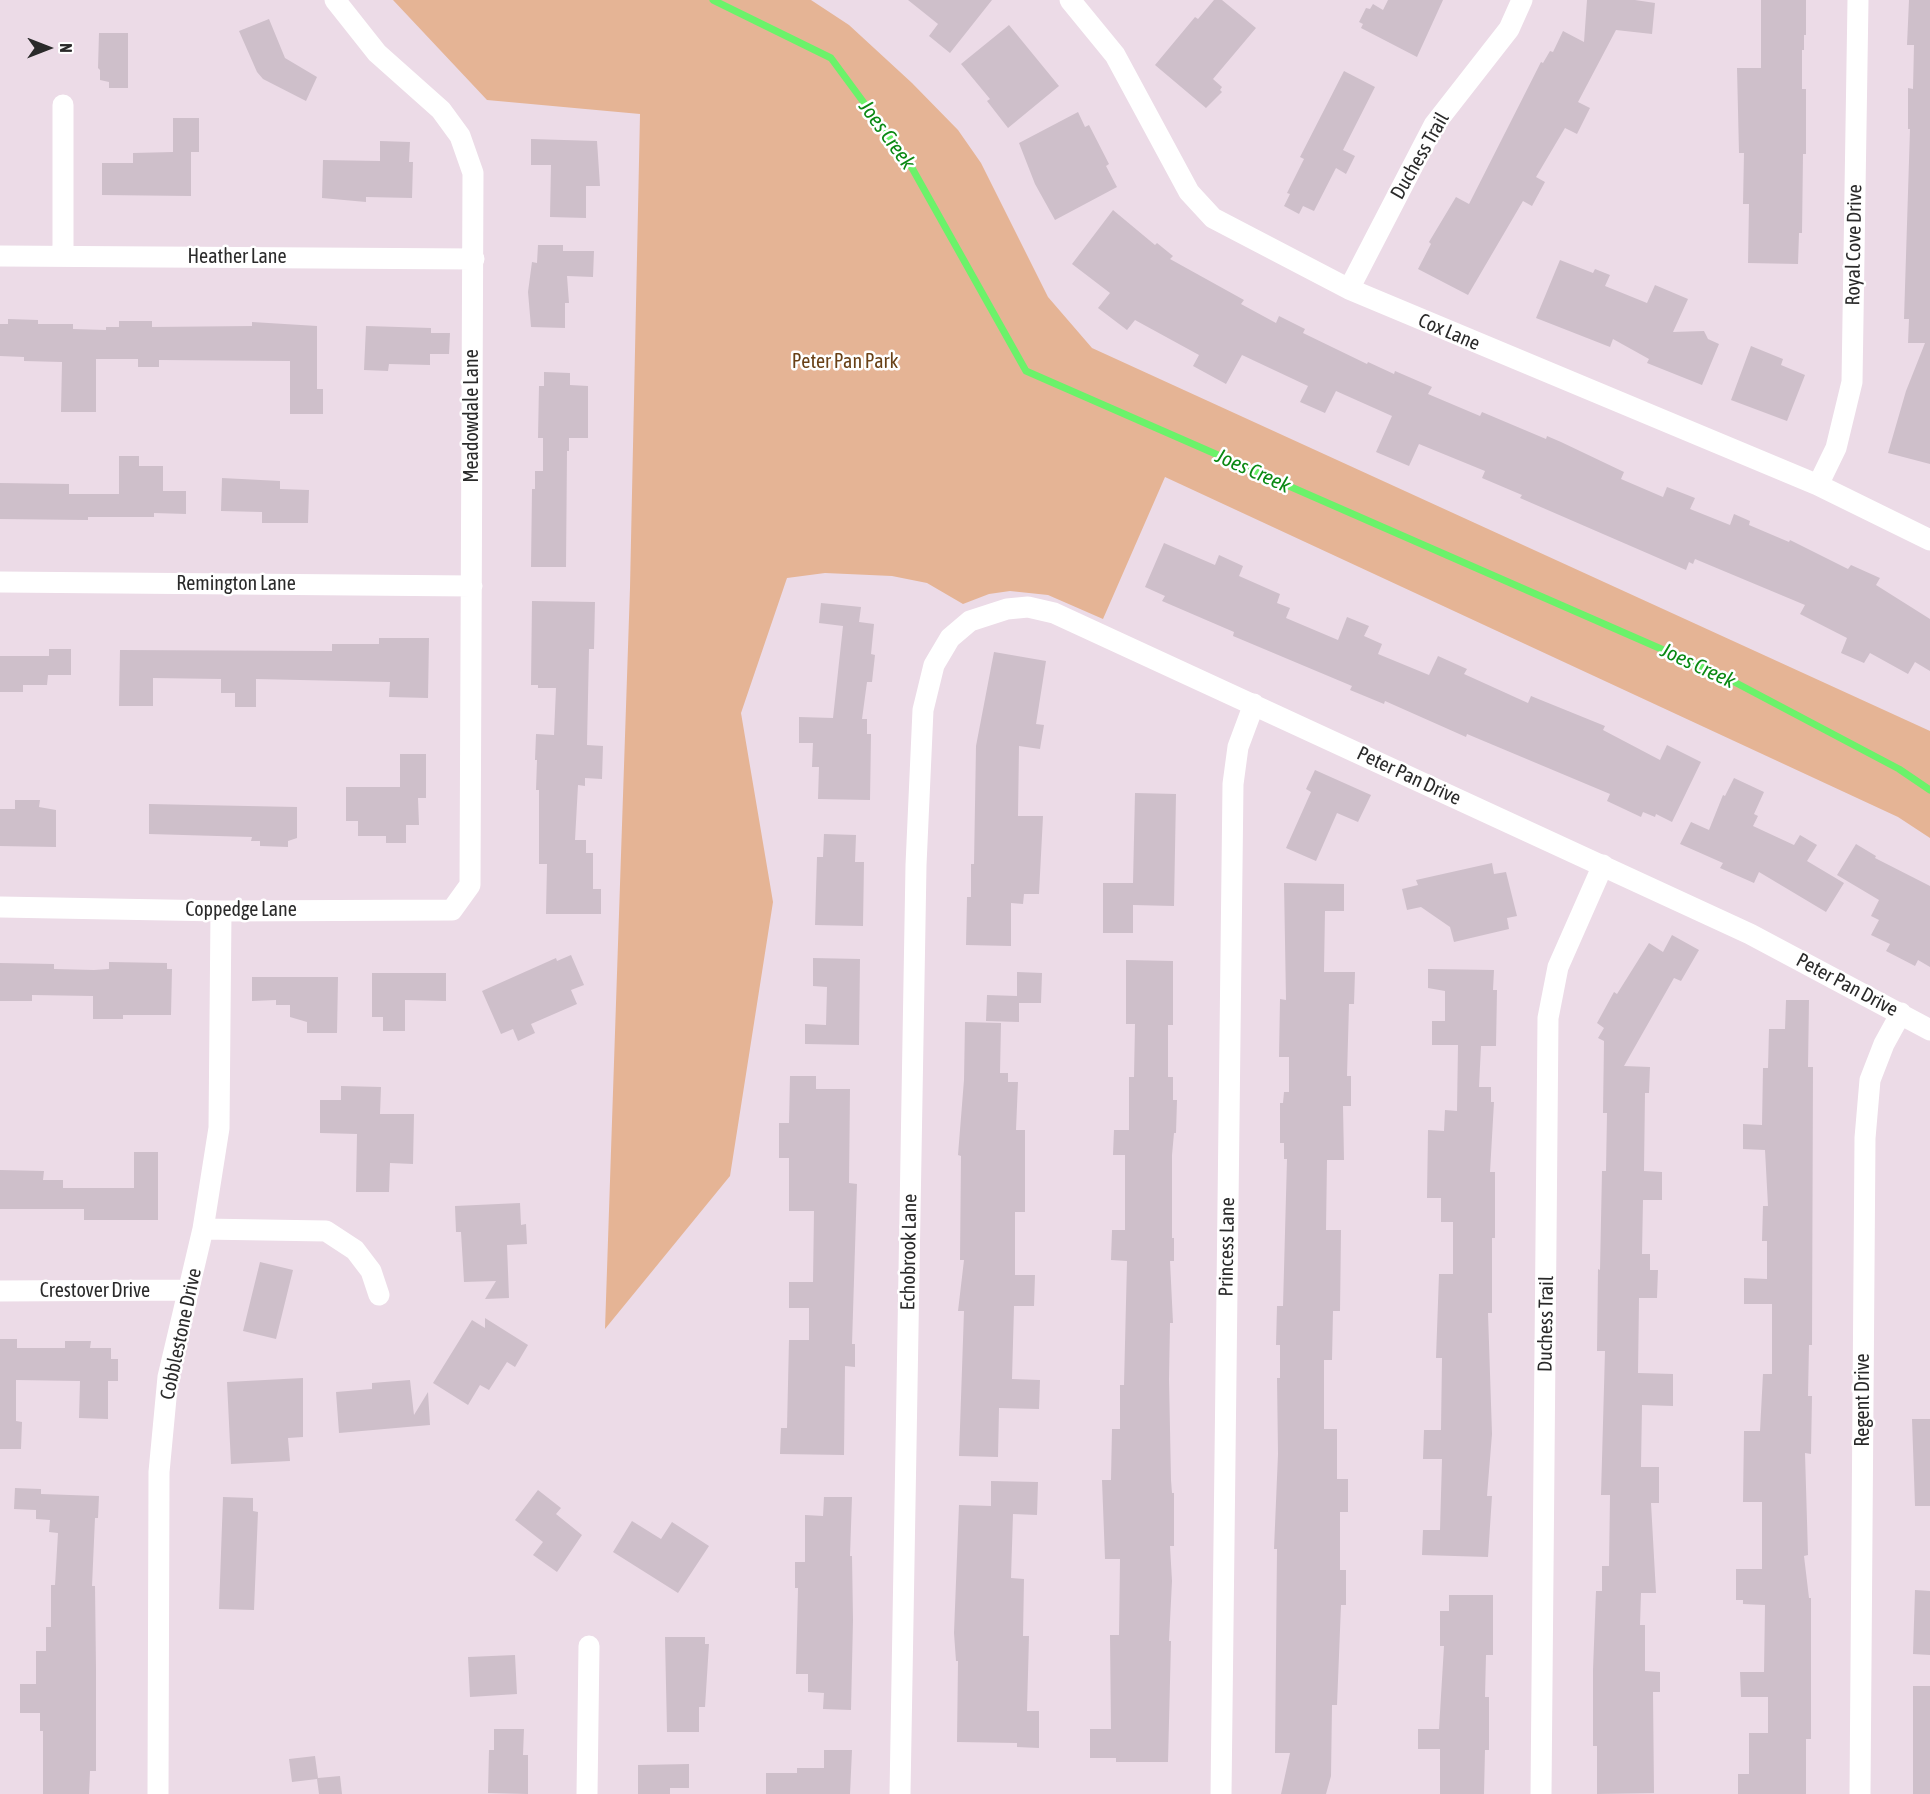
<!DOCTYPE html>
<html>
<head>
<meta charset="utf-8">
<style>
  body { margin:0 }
  #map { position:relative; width:1930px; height:1794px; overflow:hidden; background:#ecdbe7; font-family:"Asap Condensed",sans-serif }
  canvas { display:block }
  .north { position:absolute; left:18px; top:18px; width:60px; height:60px; -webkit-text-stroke:4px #fff; paint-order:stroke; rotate:90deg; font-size:16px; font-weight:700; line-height:24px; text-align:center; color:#2a2a2a }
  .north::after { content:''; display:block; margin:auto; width:21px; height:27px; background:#2a2a2a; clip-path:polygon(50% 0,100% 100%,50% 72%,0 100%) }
</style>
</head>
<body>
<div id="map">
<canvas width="1930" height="1794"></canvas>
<div class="north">N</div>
</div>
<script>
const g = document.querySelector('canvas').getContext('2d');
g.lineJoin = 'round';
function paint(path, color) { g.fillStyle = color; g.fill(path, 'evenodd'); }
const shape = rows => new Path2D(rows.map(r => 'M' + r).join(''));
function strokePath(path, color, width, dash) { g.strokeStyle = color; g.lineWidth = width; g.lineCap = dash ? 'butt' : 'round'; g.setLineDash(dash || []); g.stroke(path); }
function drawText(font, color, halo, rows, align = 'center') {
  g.font = font + ' "Asap Condensed",sans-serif'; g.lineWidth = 5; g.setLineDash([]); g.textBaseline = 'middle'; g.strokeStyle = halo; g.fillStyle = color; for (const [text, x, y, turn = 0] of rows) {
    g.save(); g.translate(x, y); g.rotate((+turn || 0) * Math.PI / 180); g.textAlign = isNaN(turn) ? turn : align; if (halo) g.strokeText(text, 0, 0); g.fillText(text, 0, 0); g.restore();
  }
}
const green = shape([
  [393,0,811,0,849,25,912,83,958,130,981,163,1048,297,1092,348,1930,731,1930,838,1898,817,1165,477,1103,619,1048,595,1010,591,989,594,963,604,927,583,892,576,825,573,787,578,741,713,773,902,730,1176,605,1329,630,588,640,114,487,100]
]);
const stream = shape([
  [713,0,831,58,912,168,1026,371,1723,676,1899,769,1930,790]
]);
const building = shape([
  [908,0,992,0,950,53,929,36,938,24],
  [1214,0,1222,0,1256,28,1213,79,1222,87,1220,90,1222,92,1206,108,1155,65,1195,17,1198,19],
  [1388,0,1443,0,1417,57,1361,28,1363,24,1359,22,1366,8,1370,9,1373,4,1383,10],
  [1587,0,1635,0,1655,3,1652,34,1616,30,1578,102,1590,108,1577,134,1565,128,1536,177,1545,182,1532,206,1523,201,1468,295,1418,269,1431,244,1429,242,1456,197,1469,204,1541,62,1543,63,1550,51,1553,52,1563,31,1584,42],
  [1761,0,1806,0,1806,35,1804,35,1804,50,1802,50,1802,89,1806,89,1806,154,1803,154,1802,233,1799,233,1798,264,1748,263,1749,204,1743,204,1744,153,1739,153,1737,68,1761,68],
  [1909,0,1930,0,1930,464,1888,453,1906,391,1925,343,1908,343,1909,319,1904,319,1910,129,1908,129,1908,88,1913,89,1914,45,1907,45],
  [269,19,285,58,317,77,306,101,263,79,257,72,239,31],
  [1009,25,1059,86,1008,128,987,101,990,99,961,64],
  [99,33,128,33,128,88,109,88,109,82,100,80,100,70,98,68],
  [1344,71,1375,87,1343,150,1355,156,1346,174,1336,168,1314,211,1303,206,1299,214,1284,206,1290,194,1287,193,1304,159,1300,157],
  [1078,112,1085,127,1089,125,1109,164,1106,166,1117,187,1055,220,1035,184,1019,143],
  [173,118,199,118,199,152,191,152,191,196,102,195,102,163,133,163,133,153,173,152],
  [531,139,597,141,600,186,586,186,586,218,550,217,551,165,531,165],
  [380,141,410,142,409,162,413,162,412,198,366,197,366,202,322,198,323,160,380,161],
  [1113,210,1155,245,1157,243,1173,256,1170,259,1244,300,1241,304,1276,323,1279,316,1305,329,1303,333,1367,364,1368,362,1394,374,1395,371,1432,387,1428,394,1480,416,1482,412,1546,439,1547,436,1561,442,1624,472,1621,479,1663,497,1667,487,1695,498,1690,509,1730,525,1734,514,1750,521,1749,525,1789,542,1790,540,1848,569,1851,565,1880,578,1876,585,1930,619,1930,671,1915,662,1908,674,1870,653,1864,663,1841,653,1847,638,1800,614,1805,605,1695,559,1693,564,1689,562,1686,570,1520,498,1522,495,1482,478,1485,471,1419,444,1409,466,1376,452,1392,416,1336,391,1325,413,1300,402,1308,386,1242,355,1226,384,1193,366,1199,355,1135,320,1127,330,1098,308,1110,293,1072,264],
  [538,245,563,245,563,251,594,251,593,277,567,276,569,303,565,303,565,328,531,327,528,292,532,262,537,263],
  [1560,260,1593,273,1595,269,1610,275,1605,286,1647,303,1655,285,1688,299,1673,332,1704,331,1708,339,1719,344,1702,385,1647,363,1649,359,1613,339,1610,347,1536,318],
  [8,319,38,320,38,324,73,324,73,329,106,330,106,327,119,327,119,321,152,321,152,327,252,326,252,322,317,326,317,389,323,389,323,414,290,414,290,361,159,360,159,367,138,367,138,359,96,359,96,412,61,412,62,362,24,361,24,357,0,356,0,324,8,324],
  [366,326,431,328,431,333,450,333,449,354,430,354,430,365,389,364,388,371,364,370],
  [1751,346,1783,359,1781,365,1805,375,1787,421,1731,400],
  [544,372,570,373,570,385,588,386,588,438,569,438,569,451,567,451,566,567,531,567,532,489,535,489,535,471,543,471,543,438,538,438,539,386,544,386],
  [119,456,139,456,139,466,163,466,163,491,186,491,186,514,154,513,154,517,88,517,88,520,0,519,0,483,69,484,69,494,119,494],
  [222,478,280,481,280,489,309,490,308,523,262,523,262,512,221,511],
  [1164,543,1215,565,1219,555,1243,566,1239,576,1280,594,1277,603,1290,608,1286,618,1338,640,1347,617,1369,626,1364,636,1382,644,1378,654,1429,675,1438,656,1467,669,1464,674,1528,703,1531,696,1605,726,1603,730,1660,760,1667,745,1701,762,1672,822,1656,814,1655,817,1643,812,1641,817,1607,801,1610,794,1467,734,1466,737,1385,701,1384,704,1350,690,1352,686,1233,636,1234,632,1162,601,1165,596,1145,587],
  [532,601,595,602,594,649,589,649,587,745,603,746,602,779,585,778,585,786,578,785,575,840,586,840,586,853,593,853,593,889,601,889,601,914,546,914,547,864,539,864,539,790,536,790,537,760,535,760,536,734,554,735,556,688,538,688,538,685,531,685],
  [821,603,861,607,859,622,874,624,871,654,875,655,872,682,867,682,862,719,867,719,867,734,871,734,870,800,818,799,819,767,812,767,813,743,799,743,799,717,833,718,843,626,819,623],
  [379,638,429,638,428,698,389,697,390,682,256,679,256,707,235,707,235,693,221,693,221,679,153,678,153,706,119,706,120,650,332,651,332,644,379,644],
  [49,649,71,649,71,675,48,675,47,685,23,685,23,692,0,692,0,656,49,656],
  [994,652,1046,661,1036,724,1044,725,1040,749,1019,746,1018,816,1043,816,1039,894,1024,894,1023,904,1011,903,1011,946,966,945,967,897,971,897,971,864,974,864,976,746],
  [400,754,426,754,426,798,418,798,419,825,406,825,406,843,386,843,386,836,358,836,358,821,346,821,346,787,400,787],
  [1315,770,1371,795,1358,822,1337,813,1316,861,1286,848,1311,792,1306,789],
  [1734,778,1764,792,1754,814,1758,816,1753,826,1794,845,1800,835,1817,845,1807,861,1844,883,1826,912,1759,872,1754,883,1720,868,1723,863,1680,844,1691,822,1709,830,1723,795,1725,796],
  [1135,793,1176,794,1174,906,1133,905,1133,933,1103,933,1103,883,1133,883],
  [15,800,40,800,39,807,56,810,56,847,0,846,0,809,15,809],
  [149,804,297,807,297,838,288,841,288,847,260,846,260,841,251,841,252,837,149,834],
  [824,834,856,835,855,862,864,862,863,926,815,925,817,857,823,857],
  [1856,844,1876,856,1875,858,1930,886,1930,967,1918,960,1915,966,1886,951,1890,944,1871,935,1879,920,1871,916,1879,900,1837,875],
  [1492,863,1494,874,1506,872,1517,916,1507,918,1509,929,1454,942,1450,927,1421,907,1407,910,1402,889,1418,885,1416,880],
  [1284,883,1344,884,1344,911,1325,911,1324,972,1355,972,1354,1004,1349,1004,1347,1076,1351,1076,1351,1106,1343,1106,1344,1160,1327,1160,1326,1230,1341,1230,1340,1311,1333,1311,1332,1360,1324,1360,1324,1429,1337,1429,1337,1479,1348,1479,1348,1512,1340,1512,1340,1570,1346,1570,1346,1605,1341,1605,1337,1705,1332,1705,1331,1776,1326,1794,1281,1794,1290,1753,1275,1753,1277,1549,1274,1549,1278,1454,1277,1378,1280,1378,1280,1345,1276,1345,1277,1306,1283,1306,1287,1159,1284,1159,1284,1143,1280,1143,1280,1103,1283,1103,1284,1092,1289,1092,1289,1057,1279,1057,1280,999,1286,1000],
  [1672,935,1699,950,1681,981,1674,978,1624,1066,1650,1067,1649,1093,1645,1093,1644,1171,1662,1172,1662,1200,1643,1200,1642,1254,1650,1254,1650,1270,1658,1270,1657,1298,1639,1298,1638,1373,1673,1374,1673,1406,1642,1405,1641,1467,1659,1467,1659,1503,1651,1503,1656,1593,1641,1593,1640,1625,1645,1625,1645,1671,1660,1672,1660,1692,1653,1692,1654,1793,1597,1794,1597,1746,1593,1746,1593,1670,1596,1591,1602,1591,1602,1566,1609,1566,1610,1495,1601,1495,1605,1351,1597,1351,1598,1269,1600,1270,1602,1171,1606,1171,1607,1113,1603,1113,1604,1041,1598,1038,1604,1028,1597,1023,1614,992,1617,994,1649,943,1663,952],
  [571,955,584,985,571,990,577,1004,531,1024,535,1033,518,1041,513,1029,501,1034,482,991,556,958,557,961],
  [813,958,860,959,859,1045,805,1044,805,1024,826,1025,827,987,813,986],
  [1126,960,1173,961,1173,1025,1168,1025,1168,1077,1173,1077,1173,1100,1177,1100,1176,1133,1174,1133,1172,1155,1172,1238,1174,1238,1174,1261,1170,1261,1173,1323,1170,1323,1169,1379,1171,1480,1172,1493,1174,1493,1174,1546,1170,1546,1172,1581,1169,1641,1171,1641,1168,1762,1116,1762,1116,1758,1090,1758,1090,1729,1111,1729,1110,1635,1119,1635,1120,1559,1105,1559,1102,1480,1111,1480,1112,1429,1120,1429,1120,1385,1124,1385,1127,1261,1111,1260,1112,1230,1125,1230,1125,1155,1113,1155,1114,1130,1129,1130,1129,1077,1134,1077,1135,1024,1126,1024],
  [109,962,167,963,167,969,172,969,171,1015,123,1015,123,1019,93,1019,93,996,32,995,32,1001,0,1001,0,963,54,964,54,969,94,970,109,969],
  [1428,969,1494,970,1493,990,1497,990,1496,1046,1481,1046,1479,1087,1491,1087,1491,1102,1494,1102,1490,1172,1495,1172,1495,1238,1492,1238,1492,1313,1488,1313,1492,1434,1487,1496,1492,1496,1488,1557,1422,1555,1423,1530,1440,1530,1442,1459,1423,1459,1424,1430,1441,1430,1442,1358,1436,1358,1439,1274,1453,1274,1453,1222,1441,1222,1441,1198,1427,1198,1428,1130,1444,1131,1445,1110,1457,1111,1458,1045,1432,1045,1432,1021,1445,1021,1445,991,1428,988],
  [1017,972,1042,973,1041,1003,1019,1003,1019,1022,986,1021,987,995,1017,996],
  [372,973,446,973,446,1001,405,1000,405,1031,383,1031,383,1017,372,1017],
  [252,977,338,977,337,1033,307,1033,307,1022,290,1017,290,1005,276,1005,276,1000,252,1001],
  [1786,1000,1809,1000,1808,1067,1813,1067,1812,1345,1809,1345,1808,1396,1812,1396,1811,1454,1805,1453,1808,1555,1804,1556,1809,1598,1811,1598,1811,1739,1806,1739,1806,1794,1738,1794,1738,1774,1749,1774,1749,1733,1768,1733,1768,1697,1741,1697,1740,1672,1764,1672,1765,1605,1743,1604,1743,1600,1736,1600,1736,1569,1762,1569,1762,1502,1743,1502,1744,1431,1760,1431,1763,1374,1772,1374,1772,1304,1744,1304,1744,1278,1767,1279,1767,1241,1762,1241,1763,1206,1768,1206,1765,1150,1743,1149,1743,1124,1762,1125,1763,1068,1768,1068,1769,1029,1785,1029],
  [965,1022,1001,1023,1000,1073,1008,1073,1008,1082,1018,1082,1016,1130,1025,1130,1025,1212,1015,1212,1015,1275,1035,1275,1034,1306,1014,1306,1012,1379,1040,1380,1039,1409,999,1408,998,1457,959,1456,964,1311,958,1311,964,1260,960,1260,961,1156,958,1155,964,1080],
  [790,1076,816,1076,816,1089,850,1089,849,1183,857,1184,852,1344,855,1344,855,1367,845,1366,844,1455,780,1454,781,1428,787,1428,789,1340,809,1340,809,1308,789,1308,789,1282,813,1282,814,1211,789,1211,789,1158,779,1158,779,1123,789,1123],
  [341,1086,381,1087,380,1114,414,1114,413,1164,390,1163,389,1192,356,1192,357,1134,320,1133,320,1100,341,1100],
  [134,1152,158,1152,158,1220,84,1220,84,1209,0,1209,0,1170,44,1171,43,1180,63,1180,63,1188,134,1188],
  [520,1203,521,1225,526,1224,527,1244,507,1245,509,1298,485,1299,496,1281,464,1282,461,1232,456,1232,455,1206],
  [260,1262,293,1270,276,1339,243,1331],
  [485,1318,528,1345,515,1367,507,1362,489,1390,480,1385,468,1405,433,1383,472,1320,485,1328],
  [0,1339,17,1339,17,1348,65,1348,65,1341,91,1341,90,1348,111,1348,111,1359,118,1359,118,1381,108,1381,108,1419,79,1418,80,1381,16,1380,16,1421,22,1422,21,1449,0,1449],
  [303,1378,303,1437,288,1438,290,1461,231,1464,227,1382],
  [410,1380,414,1415,428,1392,430,1425,339,1433,336,1392,372,1389,372,1383],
  [1912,1419,1930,1419,1930,1506,1915,1506],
  [991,1481,1038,1482,1037,1515,1013,1514,1011,1578,1024,1579,1023,1636,1029,1636,1027,1711,1039,1711,1039,1748,1017,1747,1017,1743,957,1742,958,1661,956,1661,954,1633,959,1505,991,1506],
  [15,1488,41,1489,41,1494,99,1496,98,1518,95,1518,92,1586,95,1586,96,1669,96,1771,90,1771,89,1794,43,1794,43,1731,40,1731,40,1713,20,1713,20,1684,36,1684,36,1651,46,1651,46,1627,51,1627,51,1585,55,1585,58,1533,49,1532,50,1520,36,1519,36,1510,14,1509],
  [538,1490,561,1508,556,1514,582,1535,557,1572,533,1555,543,1542,515,1520],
  [223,1497,253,1498,253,1511,258,1512,254,1610,219,1609],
  [824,1497,852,1497,850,1556,852,1556,853,1620,851,1710,823,1709,824,1693,808,1692,808,1674,796,1674,798,1588,795,1588,795,1562,805,1562,805,1515,823,1516],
  [632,1521,661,1539,672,1522,709,1546,678,1593,613,1552],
  [1915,1590,1930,1591,1930,1655,1913,1654],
  [1449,1595,1493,1595,1493,1655,1486,1655,1485,1697,1489,1697,1489,1750,1485,1750,1484,1794,1440,1794,1440,1749,1418,1749,1418,1729,1439,1729,1444,1646,1440,1646,1440,1611,1449,1611],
  [665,1637,705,1637,705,1644,709,1644,705,1707,699,1707,699,1732,667,1732],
  [515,1655,517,1694,470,1697,468,1657],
  [1913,1686,1930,1686,1930,1794,1913,1794],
  [494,1729,524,1729,523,1755,528,1755,528,1794,488,1793,489,1750,494,1750],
  [824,1750,852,1750,850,1794,766,1794,766,1773,797,1773,797,1768,824,1768],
  [315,1756,318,1778,340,1776,342,1794,319,1794,317,1779,292,1782,289,1759],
  [689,1764,689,1788,670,1788,670,1794,638,1794,638,1765]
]);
const street = shape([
  [1070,0,1115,55,1189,192,1213,218,1349,289,1818,485,1930,540],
  [0,256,474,259],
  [63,256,63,105],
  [1349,289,1434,125,1509,29,1522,0],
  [1818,485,1836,448,1852,382,1858,0],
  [0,582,472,586],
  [0,907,221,911,452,910,470,885,473,173,460,136,441,110,377,53,335,0],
  [203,1229,326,1231,355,1250,371,1271,379,1295],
  [0,1291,189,1290],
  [158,1794,159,1472,168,1377,203,1229,219,1128,221,911],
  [587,1794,589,1646],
  [900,1794,916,865,923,710,934,665,950,638,970,621,1007,609,1028,607,1054,613,1750,934,1930,1030],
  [1221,1794,1233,784,1238,747,1254,704],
  [1541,1794,1548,1018,1558,967,1603,865],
  [1860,1794,1865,1138,1870,1080,1884,1044,1901,1013]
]);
const streetNames = [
  ["Duchess Trail",1420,156,-60],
  ["Royal Cove Drive",1854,245,-89],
  ["Heather Lane",237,257],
  ["Cox Lane",1449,332,23],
  ["Meadowdale Lane",472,416,-90],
  ["Remington Lane",236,584],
  ["Peter Pan Drive",1409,776,25],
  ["Coppedge Lane",241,910],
  ["Peter Pan Drive",1847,985,28],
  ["Princess Lane",1227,1247,-89],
  ["Echobrook Lane",909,1252,-89],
  ["Crestover Drive",95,1291],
  ["Duchess Trail",1546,1324,-89],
  ["Cobblestone Drive",181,1334,-78],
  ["Regent Drive",1863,1400,-90]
];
const parkNames = [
  ["Peter Pan Park",845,362]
];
const waterNames = [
  ["Joes Creek",887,135,54],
  ["Joes Creek",1253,471,24],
  ["Joes Creek",1698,666,25]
];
paint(green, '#e5b495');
strokePath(stream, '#6bf26a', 7);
paint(building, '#cebfca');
strokePath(street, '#fff', 21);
drawText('20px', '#2a2a2a', '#fff', streetNames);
drawText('20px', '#694117', '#fff', parkNames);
drawText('italic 21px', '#0a8913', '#fff', waterNames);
</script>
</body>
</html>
